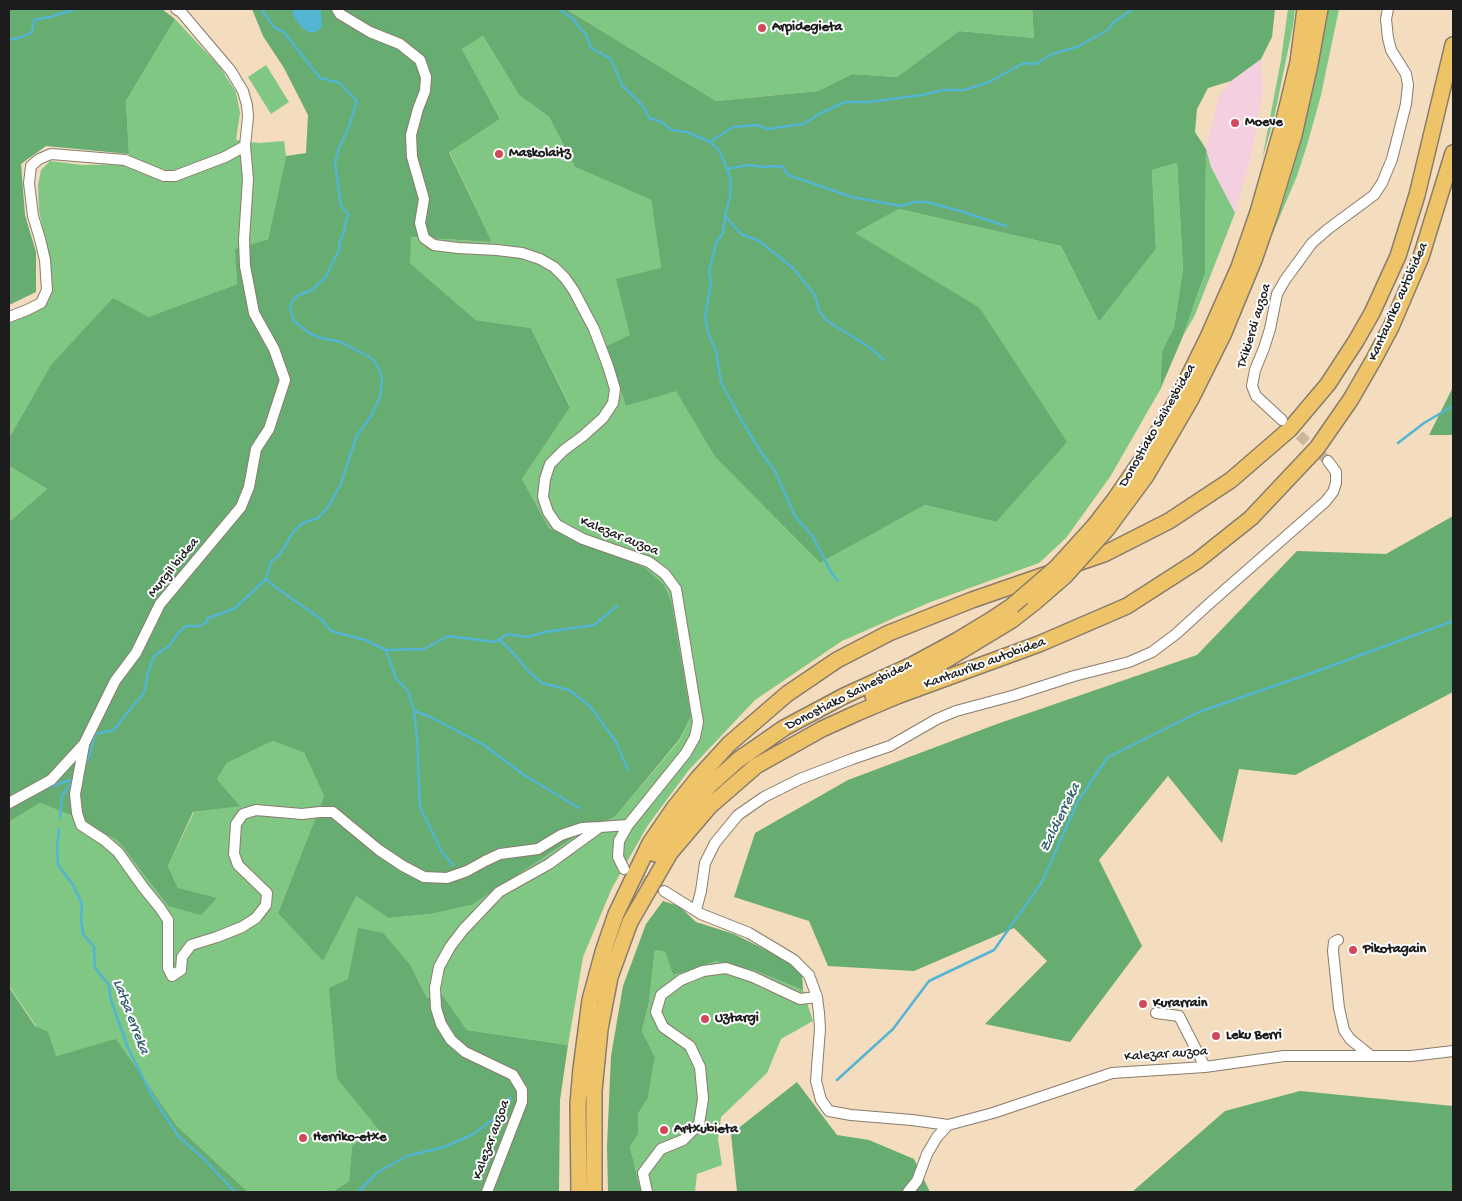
<!DOCTYPE html>
<html>
<head>
<meta charset="utf-8">
<style>
  body { margin:0 }
  #map { position:relative; width:1462px; height:1201px; overflow:hidden; background:#f4dcbe; font-family:"Gochi Hand",sans-serif }
  canvas { display:block }
  .frame { position:absolute; inset:0; border:10px solid #1c1c1c; pointer-events:none }
</style>
</head>
<body>
<div id="map">
<canvas width="1462" height="1201"></canvas>
<div class="frame"></div>
</div>
<script>
const g = document.querySelector('canvas').getContext('2d');
g.lineJoin = 'round';
function paint(path, color) { g.fillStyle = color; g.fill(path, 'evenodd'); }
const shape = rows => new Path2D(rows.map(r => 'M' + r).join(''));
function strokePath(path, color, width, dash) { g.strokeStyle = color; g.lineWidth = width; g.lineCap = dash ? 'butt' : 'round'; g.setLineDash(dash || []); g.stroke(path); }
function drawText(font, color, halo, rows, align = 'center') {
  g.font = font + ' "Gochi Hand",sans-serif'; g.lineWidth = 4; g.setLineDash([]); g.textBaseline = 'middle'; g.strokeStyle = halo; g.fillStyle = color; for (const [text, x, y, turn = 0] of rows) {
    g.save(); g.translate(x, y); g.rotate((+turn || 0) * Math.PI / 180); g.textAlign = isNaN(turn) ? turn : align; if (halo) g.strokeText(text, 0, 0); g.fillText(text, 0, 0); g.restore();
  }
}
const built = shape([
  [1261,59,1263,93,1249,164,1235,213,1211,167,1206,149,1219,96,1231,81]
]);
const green = shape([
  [566,9,1032,9,1034,38,959,31,897,77,852,74,818,91,716,101],
  [1288,9,1295,9,1293,26,1274,118,1262,160,1281,60],
  [1326,9,1339,9,1321,95,1308,142,1297,176,1272,235,1285,196,1300,142,1313,88],
  [175,19,220,67,236,92,240,113,236,140,259,143,284,141,286,156,268,239,236,249,237,284,148,317,50,366,9,438,9,322,40,309,49,299,51,288,50,262,39,211,38,185,41,170,50,161,83,165,125,164,129,154,126,101],
  [483,36,519,95,549,117,575,167,651,200,661,268,630,335,626,406,676,390,715,457,820,563,925,505,996,522,979,307,854,233,899,209,1061,246,1099,322,1156,249,1152,170,1177,163,1183,269,1174,327,1162,351,1160,390,1110,477,1066,538,1039,563,928,603,842,641,755,700,688,771,648,825,612,888,583,957,568,1045,467,1030,442,994,427,998,411,966,380,1130,352,1145,349,1181,332,1192,248,1192,176,1125,116,1040,56,1056,9,986,9,822,40,803,75,817,118,841,168,906,178,888,168,866,194,812,239,805,217,779,227,763,273,741,304,753,324,796,278,913,356,896,388,918,431,914,472,905,585,830,615,817,679,741,691,717,672,604,644,567,549,528,522,479,570,406,531,328,476,320,410,263,410,237,492,242,449,151,500,119,462,49],
  [266,65,289,102,271,114,248,77],
  [1206,149,1211,167,1235,213,1195,315,1183,336,1205,273],
  [9,466,47,489,9,522],
  [655,950,665,952,673,975,689,971,716,961,756,971,803,990,813,1021,781,1039,767,1073,721,1117,718,1139,722,1165,697,1174,695,1192,641,1192,630,1147,638,1134,638,1114,648,1098,655,1057,642,1031,649,1002]
]);
const forest = shape([
  [9,9,162,9,175,19,126,101,129,154,46,146,21,164,25,215,36,252,36,292,9,305],
  [252,9,566,9,716,101,818,91,852,74,897,77,959,31,1034,38,1032,9,1275,9,1272,37,1261,59,1231,81,1208,88,1197,109,1195,132,1206,149,1205,273,1183,336,1160,390,1162,351,1174,327,1183,269,1177,163,1152,170,1156,249,1099,322,1061,246,899,209,855,233,979,307,1067,442,996,522,925,505,820,563,715,457,676,391,626,406,607,346,630,335,616,279,661,268,651,200,575,167,549,117,519,95,483,36,462,49,500,119,449,152,492,242,411,237,410,263,476,320,531,328,570,407,522,479,549,528,644,567,664,585,672,604,691,717,679,740,615,817,585,830,472,905,431,914,388,918,356,896,323,961,278,913,324,796,304,753,273,741,227,763,217,779,240,806,193,812,168,866,178,888,217,898,201,915,168,906,118,841,75,817,40,803,9,822,9,522,47,489,9,466,9,438,50,366,113,298,148,317,237,284,235,249,268,239,286,156,306,153,308,115,284,68,263,36],
  [1453,387,1453,435,1429,435],
  [1453,516,1453,692,1295,775,1239,769,1222,843,1168,776,1099,860,1142,946,1070,1042,985,1024,1047,961,1014,928,914,971,828,966,809,921,734,897,755,833,848,780,997,724,1197,655,1297,551,1386,554],
  [663,901,679,906,696,922,734,934,782,958,802,974,803,990,756,971,716,961,689,971,673,975,665,952,655,950,649,1002,642,1031,655,1057,648,1098,638,1114,638,1134,630,1147,641,1192,608,1192,607,1146,611,1056,623,986,646,924],
  [358,928,383,933,411,966,427,998,442,994,467,1030,568,1045,560,1100,559,1192,332,1192,349,1181,352,1145,379,1130,337,1078,329,988,348,979],
  [9,987,35,1026,48,1032,56,1056,116,1039,176,1125,248,1192,9,1192],
  [797,1082,837,1135,869,1140,914,1159,930,1192,737,1192,731,1134],
  [1300,1091,1453,1106,1453,1192,1132,1192,1225,1111]
]);
const water = shape([
  [292,9,321,9,322,27,316,32,308,32,301,27,293,15]
]);
const stream = shape([
  [559,9,572,18,578,25,586,35,591,48,611,59,622,85,642,105,650,119,653,119,661,122,672,130,687,132,710,142,719,150,727,169,731,180,730,197,725,216,723,233,716,243,709,271,711,282,705,318,709,335,716,351,721,382,743,423,767,461,774,469,795,516,813,537,831,572,838,581],
  [9,40,22,37,32,32,34,20,50,17,76,9],
  [710,142,733,127,757,125,767,129,804,124,819,114,845,102,868,102,922,95,943,90,964,90,989,82,1024,63,1036,64,1052,54,1077,47,1108,30,1114,22,1133,9],
  [727,169,748,165,763,167,776,166,783,167,788,175,852,197,901,206,915,202,927,202,960,211,1006,226],
  [725,216,741,234,759,241,793,268,815,295,819,310,826,320,872,349,884,360],
  [1398,443,1424,423,1453,406],
  [266,579,278,589,321,619,331,631,365,640,386,650,424,649,448,636,495,642,508,634,527,637,545,632,594,625,617,606],
  [499,639,517,657,529,672,542,683,569,690,590,706,616,742,628,770],
  [386,650,396,678,408,691,414,711,417,738,420,807,442,852,453,865],
  [415,711,430,717,484,745,524,775,579,808],
  [85,764,89,757,95,734,114,730,127,713,144,693,148,673,154,656,169,646,178,633,186,626,200,626,207,622,208,618,234,609,266,579,271,562,280,554,294,531,303,523,318,518,328,507,340,486,357,435,371,416,380,397,382,379,379,369,373,359,341,342,321,338,309,333,294,321,290,308,293,300,299,295,312,290,325,278,340,248,339,243,343,235,348,214,341,206,335,162,339,148,349,127,357,101,340,83,320,78,283,31,275,28,261,9],
  [46,788,74,779],
  [60,818,62,796,73,781],
  [59,829,57,847,58,865,73,885,82,904,81,919,83,934,94,947,95,968,109,985,111,1000,128,1048,150,1092,178,1136,204,1159,235,1192],
  [837,1080,893,1029,929,981,994,950,1042,882,1078,801,1108,757,1199,712,1320,670,1453,621],
  [358,1192,378,1172,407,1156,444,1147,472,1135,496,1117,511,1098]
]);
const minorTunnel = shape([
  [1288,425,1328,461],
  [630,872,664,891]
]);
const minor = shape([
  [337,9,340,14,370,32,400,44,420,60,426,77,425,91,418,109,411,135,412,157,424,199,420,223,424,238,434,245,458,248,497,250,522,253,540,259,554,267,565,278,574,291,594,329,608,366,615,389,613,403,603,418,583,436,564,450,550,464,545,479,543,497,548,512,557,525,583,539,649,562,665,574,676,589,698,722,695,737,686,753,628,825,619,841,618,857,624,869],
  [9,317,27,310,41,303,47,290,45,260,40,239,33,216,29,183,31,166,39,159,51,154,125,160,164,176,175,176,225,157,245,146],
  [1282,420,1256,396,1252,386,1255,370,1264,348,1270,329,1277,294,1285,280,1312,243,1328,229,1374,195,1382,183,1392,159,1406,104,1408,85,1406,74,1391,50,1388,38,1386,19,1388,9],
  [84,745,75,794,77,813,81,825,104,840,118,852,143,887,160,908,168,920,168,968,172,976,181,970,182,957,191,945,217,937,242,927,256,918,266,905,267,893,238,865,234,854,236,824,243,814,256,810,302,814,320,812,333,812,379,850,403,866,424,877,447,878,467,871,485,861,500,854,538,849,561,835,582,828,600,827],
  [9,803,51,780,84,744,115,681,136,653,160,604,241,507,249,487,256,449,269,429,285,380,274,349,254,313,245,266,244,240,248,179,245,146,248,117,247,105,243,91,231,71,181,12,176,9],
  [664,891,701,914,749,933,794,960,809,975,817,997,819,1013,820,1029,816,1081,821,1100,829,1111,851,1115,912,1120,948,1125,993,1113,1112,1073,1205,1067,1284,1056,1411,1056,1453,1051],
  [696,910,701,891,705,863,715,843,738,815,764,797,800,779,852,759,890,746,937,719,956,711,1012,696,1074,676,1129,662,1152,652,1176,634,1210,603,1325,502,1333,492,1336,483,1336,472,1328,461],
  [1338,940,1334,942,1333,951,1339,1008,1344,1030,1350,1039,1371,1056],
  [1156,1013,1179,1016,1205,1067],
  [487,1192,522,1102,522,1090,513,1075,465,1052,451,1040,441,1024,436,1008,435,988,439,967,450,947,463,930,499,892,549,864,600,827,628,825],
  [647,1192,643,1173,661,1149,683,1140,699,1124,703,1099,700,1067,690,1046,663,1027,656,1012,661,995,681,980,703,971,726,968,753,977,800,999,817,997],
  [908,1192,917,1181,927,1154,937,1137,948,1125]
]);
const highway = shape([
  [1095,525,1115,499,1143,458,1178,398,1208,337,1239,267,1258,212,1282,128,1298,62,1305,9],
  [1107,529,1146,476,1166,442,1191,399,1223,335,1254,260,1271,211,1294,135,1310,64,1320,9],
  [1072,565,1104,554,1169,521,1231,480,1290,429,1328,384,1356,341,1372,313,1398,256,1417,195,1453,45],
  [873,696,931,669,1012,620,1035,602],
  [655,854,682,817,709,786,738,760,784,728,844,696,912,665,958,640,991,620,1012,606],
  [579,1192,578,1104,581,1069,590,1000,603,952,616,914,650,843,674,808,698,778,729,744,787,694,837,660,889,633,972,600,1050,573],
  [594,1192,594,1091,600,1029,610,977,630,922,670,853,710,806,756,766,822,729,857,713,897,696,1039,644,1127,606,1197,561,1251,518,1317,448,1351,399,1374,359,1391,327,1421,257,1453,153]
]);
const highwayBridge = shape([
  [1035,602,1065,576,1107,529],
  [1012,606,1056,568,1095,525]
]);
const markers = [
  [762,28,5,"#d1495b"],
  [1235,123,5,"#d1495b"],
  [499,154,5,"#d1495b"],
  [1353,950,5,"#d1495b"],
  [1143,1004,5,"#d1495b"],
  [705,1019,5,"#d1495b"],
  [1216,1036,5,"#d1495b"],
  [664,1130,5,"#d1495b"],
  [303,1138,5,"#d1495b"]
];
const poiNames = [
  ["Arpidegieta",772,28],
  ["Moeve",1245,123],
  ["Maskolaitz",509,154],
  ["Pikotagain",1363,950],
  ["Kurarrain",1153,1004],
  ["Uztargi",715,1019],
  ["Leku Berri",1226,1036],
  ["Artxubieta",674,1130],
  ["Herriko-etxe",313,1138]
];
const streetNames = [
  ["Kantauriko autobidea",1399,302,-66],
  ["Txikierdi auzoa",1255,326,-73],
  ["Donostiako Saihesbidea",1158,426,-60],
  ["Kalezar auzoa",619,537,22],
  ["Murgil bidea",174,568,-51],
  ["Kantauriko autobidea",985,664,-20],
  ["Donostiako Saihesbidea",849,696,-27],
  ["Kalezar auzoa",1166,1055,-4],
  ["Kalezar auzoa",492,1140,-70]
];
const waterNames = [
  ["Zaldierreka",1061,818,-64],
  ["Latsa erreka",130,1017,69]
];
paint(built, '#f3cfe0');
paint(green, '#7fc783');
paint(forest, '#67ac71');
paint(water, '#52b5d1');
strokePath(stream, '#52b5d1', 2.5);
strokePath(minorTunnel, '#c9b69e', 10, [10, 5]);
strokePath(minor, '#887c6d', 12);
strokePath(highway, '#887c6d', 18);
strokePath(minor, '#fff', 10);
strokePath(highway, '#efc469', 15);
strokePath(highwayBridge, '#887c6d', 18, []);
strokePath(highwayBridge, '#efc469', 15);
for (const [x, y, r, color] of markers) { const dot = new Path2D(); dot.arc(x, y, r, 0, 2 * Math.PI); g.fillStyle = color; g.fill(dot); strokePath(dot, '#fff', 2); }
drawText('bold 14px', '#1c1c1c', '#fff', poiNames, 'left');
drawText('14px', '#1c1c1c', '#fff', streetNames);
drawText('italic 15px', '#34616d', '#fff', waterNames);
</script>
</body>
</html>
